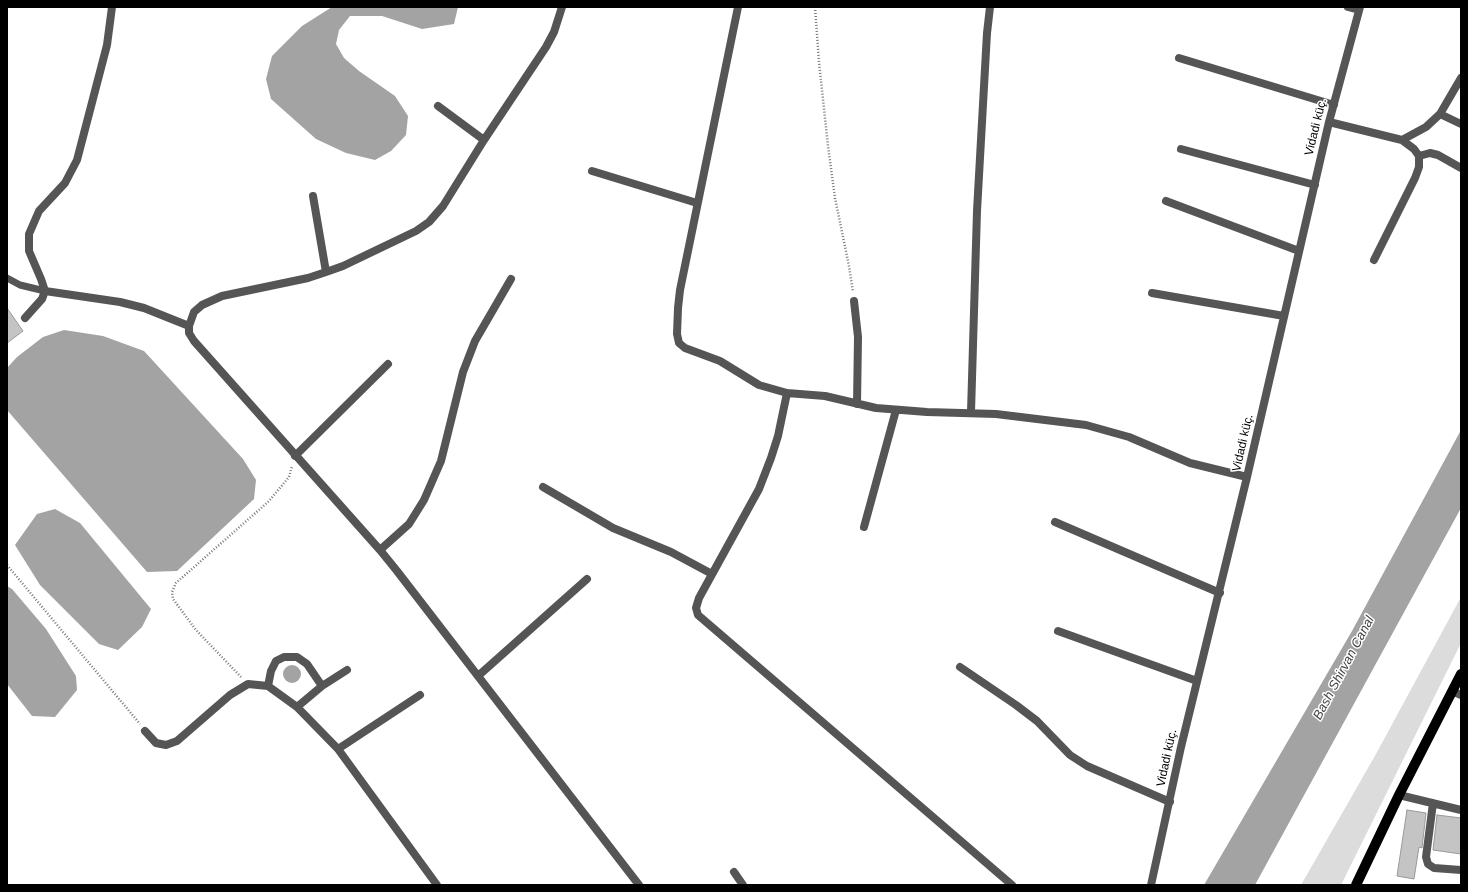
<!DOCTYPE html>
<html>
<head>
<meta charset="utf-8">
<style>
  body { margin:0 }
  #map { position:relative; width:1468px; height:892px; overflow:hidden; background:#fff; font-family:Arial,sans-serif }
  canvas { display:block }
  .frame { position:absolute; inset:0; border:8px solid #000; pointer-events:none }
</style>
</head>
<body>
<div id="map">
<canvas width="1468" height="892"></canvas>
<div class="frame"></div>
</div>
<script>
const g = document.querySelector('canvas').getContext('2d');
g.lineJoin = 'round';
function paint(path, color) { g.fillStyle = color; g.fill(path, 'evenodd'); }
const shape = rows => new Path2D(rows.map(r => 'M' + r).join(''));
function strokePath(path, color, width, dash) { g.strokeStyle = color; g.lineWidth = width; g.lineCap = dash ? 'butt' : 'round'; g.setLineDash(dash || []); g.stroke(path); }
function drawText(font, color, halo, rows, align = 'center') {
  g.font = font + ' Arial,sans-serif'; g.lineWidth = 3; g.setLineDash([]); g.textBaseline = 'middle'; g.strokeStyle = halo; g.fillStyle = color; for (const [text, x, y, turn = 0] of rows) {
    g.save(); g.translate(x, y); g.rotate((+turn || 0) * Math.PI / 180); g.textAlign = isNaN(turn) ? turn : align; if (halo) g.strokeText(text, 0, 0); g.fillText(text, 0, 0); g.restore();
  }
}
const green = shape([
  [1461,597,1461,643,1341,885,1301,885,1376,754]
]);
const water = shape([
  [332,7,458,7,454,24,422,29,382,16,350,16,339,30,336,44,344,58,359,71,395,96,408,116,406,135,391,151,375,160,346,153,316,139,271,99,266,79,272,56,302,26],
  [64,330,103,336,144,351,243,459,256,480,254,499,177,571,147,572,7,410,7,368,17,357,43,337],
  [1461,430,1461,508,1255,885,1204,885,1352,631],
  [55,509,80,523,151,609,142,627,118,650,99,644,40,585,15,545,37,514],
  [7,586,12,589,46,629,76,676,77,690,55,717,32,716,7,684],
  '283 674a9 9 0 1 1 18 0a9 9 0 1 1-18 0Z'
]);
const building = shape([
  [7,308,23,331,7,343,7,308],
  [1407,810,1426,813,1422,848,1419,847,1414,879,1397,876,1407,810],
  [1437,815,1461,818,1461,854,1433,850,1437,815]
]);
const path = shape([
  [815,7,819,62,828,146,835,198,849,266,853,292],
  [7,565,140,724],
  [241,677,196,630,173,599,172,592,176,583,269,501,289,477,292,466]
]);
const service = shape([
  [7,278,20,285,45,291]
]);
const minor = shape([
  [562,7,554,32,546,47,484,140,443,206,429,222,416,231,343,266,326,272,308,278,222,296,202,305,194,312,189,326,189,333,194,341,380,550,397,571,639,885],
  [738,7,680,290,678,308,677,334,679,343,685,348,720,361,759,385,787,393,825,396,876,408,927,412,996,414,1086,425,1129,437,1190,463,1247,477],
  [1348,7,1359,10],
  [1179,58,1334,105],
  [438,106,484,140],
  [1440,114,1461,124],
  [1329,122,1402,140],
  [1181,149,1315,185],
  [1419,156,1430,153,1438,155,1461,168],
  [592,171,697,203],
  [313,196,326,272],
  [1166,201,1299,251],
  [1374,260,1415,178,1419,167,1419,156,1414,149,1402,140,1426,127,1440,114,1461,78],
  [45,291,120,302,144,308,189,326],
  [1152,293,1284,316],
  [854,301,858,337,857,404],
  [25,318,42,299,45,291,41,279,29,251,29,234,39,211,65,183,77,160,107,45,112,7],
  [787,393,778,436,771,458,759,489,699,598,696,608,698,615,1012,885],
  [971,412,977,211,987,33,990,7],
  [295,456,388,364],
  [543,487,613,528,671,552,712,574],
  [1055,522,1220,593],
  [864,527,896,410],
  [380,550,409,524,424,500,441,461,463,372,475,341,511,279],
  [1058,631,1197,681],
  [960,667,1016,705,1037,721,1070,755,1087,766,1170,802],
  [478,676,587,579],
  [268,686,271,671,276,661,284,657,297,657,307,664,322,686,297,707],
  [322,686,347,670],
  [1452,691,1461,695],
  [145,731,156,743,166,745,177,741,230,695,248,684,268,686,297,707,338,749,437,885],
  [338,749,420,695],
  [1399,795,1461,810],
  [1433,803,1426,857,1428,864,1434,868,1461,870],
  [734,872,743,885],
  [1151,885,1181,747,1247,477,1329,122,1360,7]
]);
const primary = shape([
  [1356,885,1399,795,1461,674]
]);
const streetNames = [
  ["Vidadi küç.",1316,127,-76],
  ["Vidadi küç.",1243,443,-77],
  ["Vidadi küç.",1167,758,-78]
];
const waterNames = [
  ["Bash Shirvan Canal",1344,668,-62]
];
paint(green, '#dcdcdc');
paint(water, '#a3a3a3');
paint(building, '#c4c4c4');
strokePath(building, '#999', 1);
strokePath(path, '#777', 2.5, [1, 2]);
strokePath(service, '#555', 7);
strokePath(minor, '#555', 8);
strokePath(primary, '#000', 10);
drawText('12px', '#000', '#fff', streetNames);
drawText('italic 13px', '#444', '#fff', waterNames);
</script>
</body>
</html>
